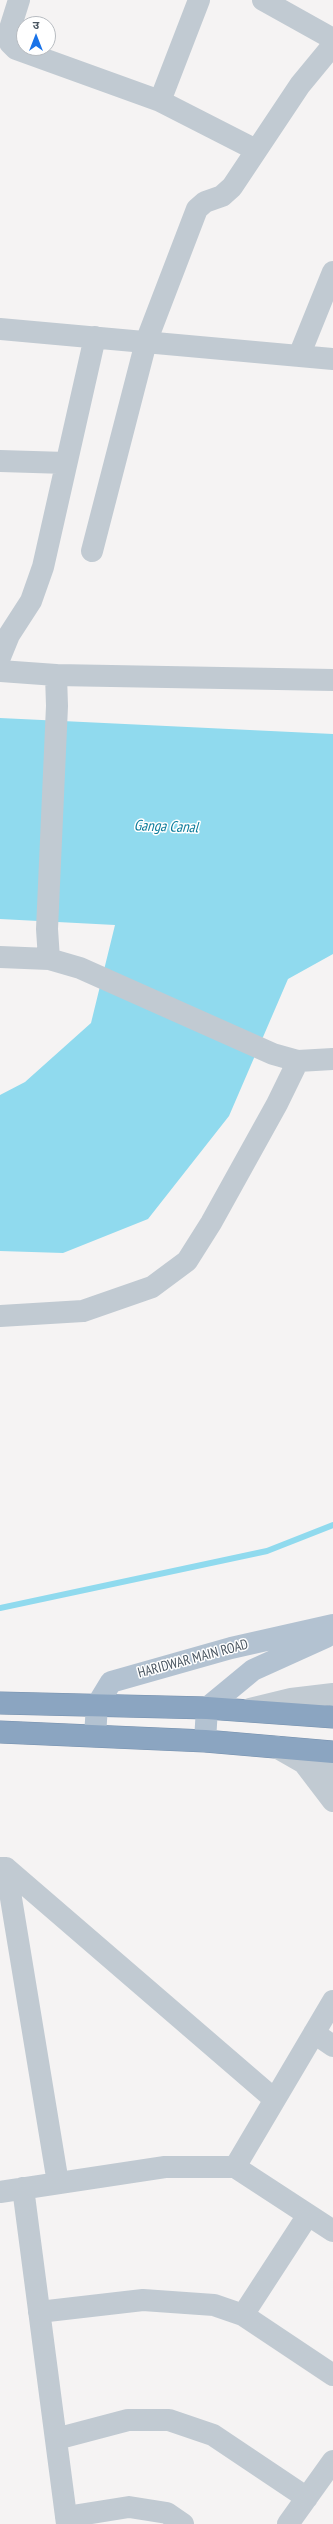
<!DOCTYPE html>
<html>
<head>
<meta charset="utf-8">
<style>
  body { margin:0 }
  #map { position:relative; width:333px; height:2524px; overflow:hidden; background:#f5f3f3; font-family:"PT Sans Narrow","Noto Sans Devanagari",sans-serif }
  canvas { display:block }
  .north { position:absolute; left:16px; top:16px; width:40px; height:40px; box-sizing:border-box; background:#fff; border:1px solid #b7bbc0; border-radius:50%; rotate:0deg; font-size:11px; font-weight:700; line-height:16px; text-align:center; color:#4a5661 }
  .north::after { content:''; display:block; margin:auto; width:14px; height:18px; background:#1a73e8; clip-path:polygon(50% 0,100% 100%,50% 72%,0 100%) }
</style>
</head>
<body>
<div id="map">
<canvas width="333" height="2524"></canvas>
<div class="north">उ</div>
</div>
<script>
const g = document.querySelector('canvas').getContext('2d');
g.lineJoin = 'round';
function paint(path, color) { g.fillStyle = color; g.fill(path, 'evenodd'); }
const shape = rows => new Path2D(rows.map(r => 'M' + r).join(''));
function strokePath(path, color, width, dash) { g.strokeStyle = color; g.lineWidth = width; g.lineCap = dash ? 'butt' : 'round'; g.setLineDash(dash || []); g.stroke(path); }
function drawText(font, color, halo, rows, align = 'center') {
  g.font = font + ' "PT Sans Narrow",sans-serif'; g.lineWidth = 3; g.setLineDash([]); g.textBaseline = 'middle'; g.strokeStyle = halo; g.fillStyle = color; for (const [text, x, y, turn = 0] of rows) {
    g.save(); g.translate(x, y); g.rotate((+turn || 0) * Math.PI / 180); g.textAlign = isNaN(turn) ? turn : align; if (halo) g.strokeText(text, 0, 0); g.fillText(text, 0, 0); g.restore();
  }
}
const water = shape([
  [0,718,333,734,333,954,288,979,229,1116,148,1219,63,1253,0,1251,0,1095,25,1082,91,1023,115,925,0,919]
]);
const stream = shape([
  [0,1608,267,1551,333,1525]
]);
const minor = shape([
  [19,0,8,35,10,43,16,49,160,101,256,150],
  [263,0,333,39],
  [160,101,199,0],
  [0,329,333,359],
  [299,356,333,272],
  [0,461,66,463],
  [92,551,146,342,197,209,205,202,222,196,232,187,300,85,333,45],
  [0,657,9,635,31,601,43,567,95,337],
  [0,671,56,675],
  [0,957,49,959],
  [298,1061,273,1054,80,968,49,959,47,929,57,706,56,675,333,680],
  [0,1316,83,1311,152,1287,187,1261,211,1223,277,1104,298,1061,333,1059],
  [250,1709,291,1699,333,1694],
  [276,1747,304,1763,333,1773],
  [304,1763,333,1801],
  [0,1868,6,1868,274,2099],
  [6,1868,58,2183],
  [314,2033,333,2046],
  [235,2167,333,2001],
  [23,2188,67,2524],
  [0,2192,165,2167,235,2167,333,2231],
  [39,2312,143,2300,214,2305,243,2315,333,2375],
  [243,2315,308,2215],
  [56,2439,128,2420,169,2420,213,2435,307,2498],
  [66,2517,129,2507,167,2513,183,2524],
  [288,2524,333,2461]
]);
const major = shape([
  [95,1736,97,1705,111,1682,231,1648,333,1625],
  [205,1741,207,1708,253,1670,326,1637]
]);
const highway = shape([
  [0,1703,207,1708,333,1717],
  [0,1732,205,1741,333,1752]
]);
const streetNames = [
  ["HARIDWAR MAIN ROAD",193,1659,-15]
];
const waterNames = [
  ["Ganga Canal",166,827,2]
];
paint(water, '#90daee');
strokePath(stream, '#90daee', 6);
strokePath(highway, '#7690ad', 23);
strokePath(minor, '#c1cad2', 22);
strokePath(major, '#b3c2d1', 22);
strokePath(highway, '#8ba5c1', 22);
drawText('14px', '#4a5661', '#fff', streetNames);
drawText('italic 15px', '#0c7c9b', '#fff', waterNames);
</script>
</body>
</html>
